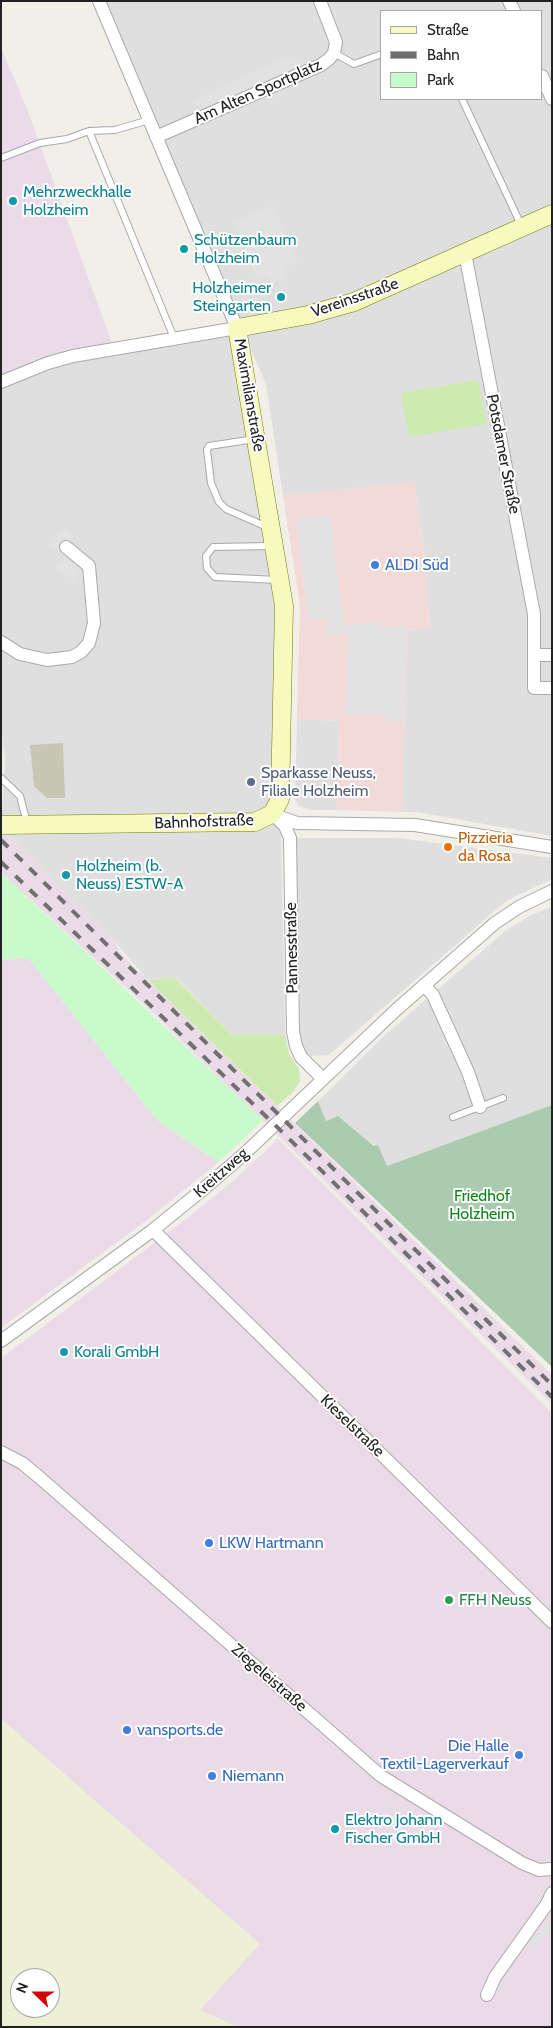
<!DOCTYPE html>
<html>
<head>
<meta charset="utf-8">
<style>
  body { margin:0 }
  #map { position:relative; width:553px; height:2028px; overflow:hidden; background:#f2efe9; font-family:Cabin,sans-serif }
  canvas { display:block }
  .frame { position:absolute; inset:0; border:2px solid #222; pointer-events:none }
  .legend { position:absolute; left:380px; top:10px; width:162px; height:90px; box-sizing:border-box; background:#fff; border:1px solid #a7a7a7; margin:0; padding:6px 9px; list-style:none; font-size:15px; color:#222 }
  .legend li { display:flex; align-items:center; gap:10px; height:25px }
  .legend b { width:25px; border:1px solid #a7a7a7 }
  .north { position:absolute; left:10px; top:1968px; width:50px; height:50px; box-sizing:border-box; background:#fff; border:1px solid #a7a7a7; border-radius:50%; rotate:292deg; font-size:14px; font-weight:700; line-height:20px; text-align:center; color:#222 }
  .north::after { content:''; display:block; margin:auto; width:18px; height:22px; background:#d40000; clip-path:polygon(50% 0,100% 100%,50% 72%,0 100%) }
</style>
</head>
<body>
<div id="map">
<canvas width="553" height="2028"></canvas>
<div class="frame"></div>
<ul class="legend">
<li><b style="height:6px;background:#f7fabf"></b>Straße</li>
<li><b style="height:6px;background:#707070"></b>Bahn</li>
<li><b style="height:14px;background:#c8facc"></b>Park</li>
</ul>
<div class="north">N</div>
</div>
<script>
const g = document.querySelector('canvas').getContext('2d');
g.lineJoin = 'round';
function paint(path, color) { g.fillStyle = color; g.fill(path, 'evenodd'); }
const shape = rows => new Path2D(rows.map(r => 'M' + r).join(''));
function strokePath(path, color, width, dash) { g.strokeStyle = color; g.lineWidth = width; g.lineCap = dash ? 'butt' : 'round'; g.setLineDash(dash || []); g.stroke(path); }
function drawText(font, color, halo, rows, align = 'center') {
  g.font = font + ' Cabin,sans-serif'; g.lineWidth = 4; g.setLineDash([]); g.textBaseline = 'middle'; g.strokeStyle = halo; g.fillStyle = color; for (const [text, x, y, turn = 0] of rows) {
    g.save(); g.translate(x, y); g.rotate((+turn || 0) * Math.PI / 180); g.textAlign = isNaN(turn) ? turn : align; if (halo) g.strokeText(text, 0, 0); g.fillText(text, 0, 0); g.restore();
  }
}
const residential = shape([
  [100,1,552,1,552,836,417,812,402,812,407,630,430,628,424,547,414,482,283,496,266,384],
  [382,11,542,11,542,99,382,99],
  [235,330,277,606,279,828,281,835,285,1035,232,1035,176,978,148,980,114,941,1,828,5,759,1,730,1,385,33,370],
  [297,719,339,721,337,810,311,810,299,806,295,799],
  [295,838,398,838,552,858,552,879,506,901,329,1055,309,1056,302,1044,300,1031],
  [552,907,552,1105,387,1166,375,1146,338,1116,326,1121,318,1101,383,1037,505,931,531,915]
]);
const commercial = shape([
  [414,481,424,547,430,628,407,630,402,812,337,810,339,721,297,719,300,605,283,496]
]);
const industrial = shape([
  [1,48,26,106,113,346,1,380],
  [1,828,114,941,122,955,552,1375,552,1404,147,1007,1,872],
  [28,958,158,1121,219,1162,143,1223,1,1328,1,960],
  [278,1139,552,1413,552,2027,237,2027,199,2010,259,1944,1,1719,1,1358,190,1216,233,1181]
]);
const construction = shape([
  [63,743,65,798,47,798,34,786,30,745]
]);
const farmland = shape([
  [1,1719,260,1944,200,2010,237,2027,1,2027],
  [20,1978,50,1978,50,2008,20,2008]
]);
const grass = shape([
  [478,380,487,424,409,437,401,393],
  [175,978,232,1035,285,1035,289,1054,299,1069,300,1081,294,1091,277,1106,148,980]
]);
const cemetery = shape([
  [318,1101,326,1121,338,1116,374,1146,378,1145,387,1166,552,1105,552,1367,295,1123]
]);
const park = shape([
  [1,872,263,1120,219,1162,158,1121,28,958,1,960]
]);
const parking = shape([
  [288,56,304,63,205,108,191,102],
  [273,205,297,262,284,268,288,278,272,285,268,275,257,279,233,222],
  [247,443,258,517,227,502,218,484,213,450],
  [331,516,343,625,381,623,381,627,406,627,404,721,386,721,385,714,346,714,349,634,327,635,326,618,308,619,297,519],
  [64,528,73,535,60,552,51,545],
  [65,557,81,571,73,581,56,567],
  [552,1915,552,1927,533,1951,529,1945]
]);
const lane = shape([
  [334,53,354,64,382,54],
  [462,99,522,227],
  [89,131,174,338],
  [1,158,40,143,67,139,89,131,115,130,149,120],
  [255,439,209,446,207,450,211,483,219,502,226,509,267,527],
  [273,546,213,547,206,556,207,568,215,577,278,580],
  [1,778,20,796,27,823],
  [453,1117,503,1098]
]);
const street = shape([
  [509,1,514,11],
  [542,76,552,99],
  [156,137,321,65,329,59,334,53,336,42,320,1],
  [465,253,534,614,534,688,552,688],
  [1,382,48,363,73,356,237,328,99,1],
  [1,642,20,654,47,660,72,657,81,652,89,643,94,623,89,566,66,547],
  [534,655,552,655],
  [272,814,297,823,415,825,552,847],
  [276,817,285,826,290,838,293,1032,296,1046,301,1057,323,1079],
  [424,985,433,995,468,1072,480,1107],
  [153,1230,552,1622],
  [1,1341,153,1230,207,1186,243,1155,396,1010,495,923,519,907,552,891],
  [1,1452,22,1463,39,1477,381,1776,522,1863,539,1870,551,1869],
  [487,1995,495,1977,547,1904,552,1893]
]);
const secondary = shape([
  [1,825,255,822,272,814,280,799,284,606,237,328,308,315,354,302,552,214]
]);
const rail = shape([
  [1,840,552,1385],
  [1,862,275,1125,552,1397]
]);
const markers = [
  [13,201,5,"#0f9aa8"],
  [184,249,5,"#0f9aa8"],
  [281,297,5,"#0f9aa8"],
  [375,565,5,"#3f7fe0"],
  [251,782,5,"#5c6f8a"],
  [448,847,5,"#e8710a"],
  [66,875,5,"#0f9aa8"],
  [64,1352,5,"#0f9aa8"],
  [209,1543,5,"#3f7fe0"],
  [449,1600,5,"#2e9e5b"],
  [127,1730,5,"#3f7fe0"],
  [519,1755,5,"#3f7fe0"],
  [212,1776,5,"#3f7fe0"],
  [335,1829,5,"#0f9aa8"]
];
const streetNames = [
  ["Am Alten Sportplatz",258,92,-24],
  ["Vereinsstraße",355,298,-19],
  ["Maximilianstraße",249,395,80],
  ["Potsdamer Straße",503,454,79],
  ["Bahnhofstraße",204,822,-2],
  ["Pannesstraße",292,948,-91],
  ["Kreitzweg",221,1173,-41],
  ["Kieselstraße",352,1426,44],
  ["Ziegeleistraße",269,1678,41]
];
const cultureNames = [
  ["Mehrzweckhalle",23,192],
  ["Holzheim",23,210],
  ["Schützenbaum",194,240],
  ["Holzheim",194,258],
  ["Holzheimer",271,288,"right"],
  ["Steingarten",271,306,"right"],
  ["Holzheim (b.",76,866],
  ["Neuss) ESTW-A",76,884],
  ["Korali GmbH",74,1352],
  ["Elektro Johann",345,1820],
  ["Fischer GmbH",345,1838]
];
const shopNames = [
  ["ALDI Süd",385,565],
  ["LKW Hartmann",219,1543],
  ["vansports.de",137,1730],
  ["Die Halle",509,1746,"right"],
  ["Textil-Lagerverkauf",509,1764,"right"],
  ["Niemann",222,1776]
];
const serviceNames = [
  ["Sparkasse Neuss,",261,773],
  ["Filiale Holzheim",261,791]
];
const foodNames = [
  ["Pizzieria",458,838],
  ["da Rosa",458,856]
];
const parkNames = [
  ["Friedhof",482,1196],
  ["Holzheim",482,1214]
];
const leisureNames = [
  ["FFH Neuss",459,1600]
];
paint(residential, '#e0dfdf');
paint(commercial, '#f2dad9');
paint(industrial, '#ebdbe8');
paint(construction, '#c7c7b4');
paint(farmland, '#eef0d5');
paint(grass, '#cdebb0');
paint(cemetery, '#aacbaf');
paint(park, '#c8facc');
paint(parking, '#e2e2e2');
strokePath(lane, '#a9a9a9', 8);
strokePath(street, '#a9a9a9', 14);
strokePath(secondary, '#707d05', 19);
strokePath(lane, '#fff', 6);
strokePath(street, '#fff', 12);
strokePath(secondary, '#f7fabf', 18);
strokePath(rail, '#707070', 4, [10, 10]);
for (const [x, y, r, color] of markers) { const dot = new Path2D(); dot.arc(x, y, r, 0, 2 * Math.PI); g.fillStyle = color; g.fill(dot); strokePath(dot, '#fff', 2); }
drawText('16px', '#222', '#fff', streetNames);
drawText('16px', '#0d838f', '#fff', cultureNames, 'left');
drawText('16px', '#366cbe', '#fff', shopNames, 'left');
drawText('16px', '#4e5e75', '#fff', serviceNames, 'left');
drawText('16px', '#c56008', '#fff', foodNames, 'left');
drawText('16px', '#0c8416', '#fff', parkNames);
drawText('16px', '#27864d', '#fff', leisureNames, 'left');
</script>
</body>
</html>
